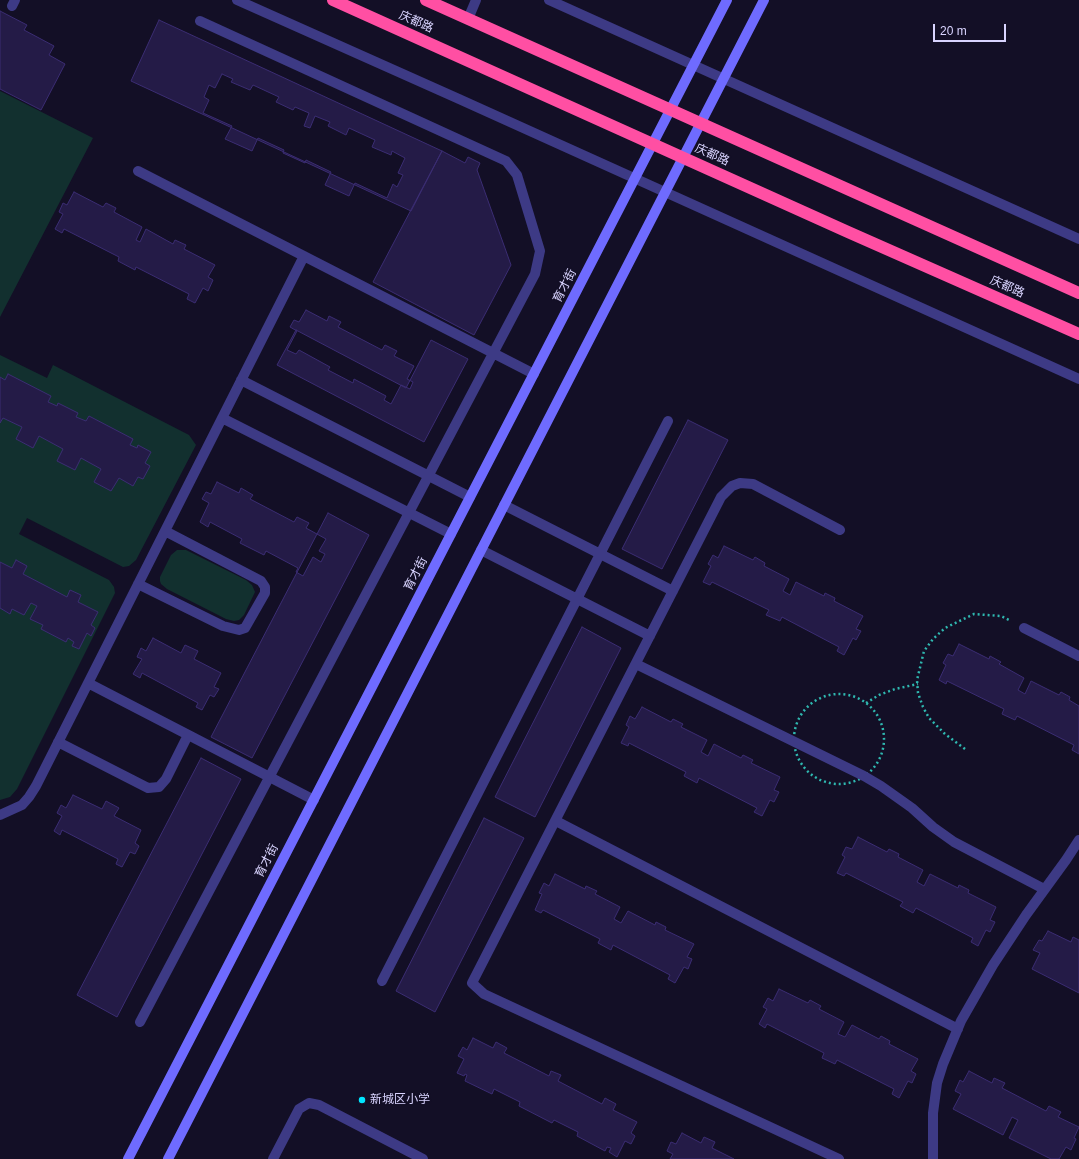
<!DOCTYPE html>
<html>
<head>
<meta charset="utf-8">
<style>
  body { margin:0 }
  #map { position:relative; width:1079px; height:1159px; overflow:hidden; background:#130f26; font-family:Arial,sans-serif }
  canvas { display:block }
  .scale { position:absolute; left:933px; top:24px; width:73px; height:18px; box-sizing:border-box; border:2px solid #d9d4ff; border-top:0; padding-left:5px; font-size:12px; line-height:14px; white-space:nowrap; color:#d9d4ff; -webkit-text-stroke:3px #130f26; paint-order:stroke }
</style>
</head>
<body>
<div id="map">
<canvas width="1079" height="1159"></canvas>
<div class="scale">20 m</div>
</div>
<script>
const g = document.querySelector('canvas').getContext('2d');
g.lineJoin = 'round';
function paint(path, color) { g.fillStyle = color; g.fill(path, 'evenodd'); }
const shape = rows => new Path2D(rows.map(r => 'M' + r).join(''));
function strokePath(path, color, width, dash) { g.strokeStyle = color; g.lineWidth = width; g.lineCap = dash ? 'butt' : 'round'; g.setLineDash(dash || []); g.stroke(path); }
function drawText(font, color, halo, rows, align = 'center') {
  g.font = font + ' Arial,"Noto Sans SC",sans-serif'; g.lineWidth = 3.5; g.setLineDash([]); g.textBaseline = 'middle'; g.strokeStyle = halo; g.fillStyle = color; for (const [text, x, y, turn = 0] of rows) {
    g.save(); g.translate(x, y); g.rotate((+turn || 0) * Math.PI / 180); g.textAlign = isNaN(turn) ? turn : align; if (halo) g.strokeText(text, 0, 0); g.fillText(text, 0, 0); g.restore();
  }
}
const green = shape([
  [0,91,93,138,0,317],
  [0,355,47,378,53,365,189,435,196,445,136,560,129,566,123,567,27,518,19,534,109,580,114,587,115,593,17,789,10,797,0,800],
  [177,550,186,550,246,580,252,585,255,592,244,615,239,620,234,621,226,619,167,589,161,584,160,581,160,577,171,555]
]);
const building = shape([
  [0,11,27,25,24,30,54,46,49,55,65,64,41,110,0,89,0,11],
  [159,20,442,151,411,211,131,81,159,20],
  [222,74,233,79,231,82,250,90,253,85,279,97,276,102,293,110,295,107,309,113,304,126,310,128,315,116,330,122,328,126,346,135,349,128,375,140,372,147,391,155,392,151,405,158,398,173,403,175,397,187,393,184,387,198,355,183,349,196,325,185,331,172,306,160,305,163,283,153,284,150,258,138,252,151,225,139,232,126,203,113,209,100,204,97,209,85,215,88,222,74],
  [442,151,465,163,468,157,480,163,477,170,511,265,474,335,373,282,442,151],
  [74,192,103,207,106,203,116,208,114,212,142,227,136,240,140,242,146,229,173,244,175,240,186,245,184,249,215,265,208,277,213,280,208,291,203,288,195,303,187,299,189,294,136,267,135,270,118,261,119,257,64,229,62,233,55,229,63,214,59,212,63,203,67,205,74,192],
  [306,310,327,321,329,316,341,322,338,327,382,350,385,345,397,351,394,356,414,366,407,379,413,382,410,389,401,385,391,404,384,400,386,396,354,379,353,383,328,370,330,367,299,350,296,354,287,350,297,331,290,327,294,320,299,322,306,310],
  [296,330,406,388,431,340,468,359,424,442,277,365,296,330],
  [8,374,51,396,48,402,57,406,58,403,78,413,76,417,86,421,89,416,133,439,130,445,137,448,138,445,151,452,145,463,150,466,143,479,138,477,133,486,119,478,111,491,94,482,101,469,81,458,75,470,57,461,63,449,39,436,33,448,16,439,22,427,3,418,0,423,0,377,5,380,8,374],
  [688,420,728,440,662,569,622,549,688,420],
  [217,482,239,493,241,488,253,495,250,499,294,522,297,517,309,523,306,528,326,539,319,551,325,554,321,562,313,557,303,576,296,572,298,568,266,551,264,555,240,543,242,539,210,522,208,527,200,522,209,503,202,499,206,492,211,494,217,482],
  [328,513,369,535,252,758,211,737,328,513],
  [724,546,753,560,755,557,765,563,764,566,789,579,783,591,790,595,796,582,824,596,825,593,835,598,834,601,863,616,856,629,861,631,856,640,853,638,844,655,837,651,839,647,782,617,780,621,766,615,769,610,712,582,710,585,703,582,711,566,708,564,713,555,718,558,724,546],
  [16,560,27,566,23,574,67,597,70,590,81,595,78,602,98,612,91,625,95,628,91,636,87,633,79,649,72,646,74,642,68,638,66,642,41,629,43,625,30,619,37,606,31,603,24,615,12,609,10,614,0,608,0,562,12,568,16,560],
  [582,627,621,648,535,817,495,797,582,627],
  [153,638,181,653,185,645,198,651,194,659,221,673,214,687,219,689,214,697,210,695,202,710,196,707,198,703,142,673,140,678,133,674,142,659,137,657,141,648,146,651,153,638],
  [959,644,989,659,990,656,1001,662,999,664,1024,678,1018,690,1025,694,1031,681,1059,695,1061,692,1070,697,1069,700,1079,706,1079,754,1072,750,1074,745,1017,716,1015,720,1002,714,1004,709,947,681,946,684,939,680,946,665,943,663,948,654,953,656,959,644],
  [642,707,671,722,673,719,683,724,681,727,707,740,701,752,708,756,714,744,741,758,743,755,753,760,751,763,780,777,774,790,779,792,774,802,770,800,762,816,754,812,757,808,699,778,697,783,684,776,686,772,629,743,628,746,621,743,629,727,626,725,630,716,635,719,642,707],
  [201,758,241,779,117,1017,77,995,201,758],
  [73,795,102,809,106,801,119,808,114,816,141,830,135,843,139,846,135,854,130,852,122,867,116,864,118,859,62,830,60,835,54,831,62,816,57,813,61,805,66,808,73,795],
  [484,818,524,838,435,1012,396,991,484,818],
  [858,837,887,852,889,849,899,854,898,857,923,870,917,882,924,886,930,874,958,888,959,885,969,890,968,893,996,907,990,920,995,922,990,932,986,930,978,946,971,942,973,938,916,908,913,913,900,906,903,902,846,873,844,876,837,873,845,857,842,855,846,847,852,849,858,837],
  [555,874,585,889,586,886,597,891,595,894,620,907,614,919,621,923,628,911,655,925,656,922,666,927,665,930,694,944,687,957,692,959,688,969,684,967,675,983,668,979,670,975,613,945,611,950,598,943,600,939,543,910,541,913,535,910,542,894,539,893,544,883,549,886,555,874],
  [1048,931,1071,942,1073,937,1079,940,1079,993,1032,969,1040,953,1033,950,1039,940,1042,941,1048,931],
  [779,989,808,1003,810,1000,821,1006,819,1009,844,1022,838,1034,845,1037,852,1025,879,1039,881,1036,890,1041,889,1044,918,1059,911,1071,916,1074,912,1083,908,1081,899,1098,892,1094,894,1089,837,1060,835,1064,822,1058,824,1053,767,1024,765,1028,759,1024,767,1009,763,1007,768,998,773,1001,779,989],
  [473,1038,493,1048,496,1042,507,1048,504,1053,549,1076,551,1071,561,1075,558,1081,602,1104,605,1098,616,1104,613,1110,637,1122,631,1133,635,1136,631,1144,625,1141,617,1157,609,1152,611,1148,607,1147,605,1151,577,1136,578,1132,554,1120,552,1123,519,1106,520,1102,494,1089,492,1094,465,1081,467,1075,465,1074,464,1076,457,1073,464,1059,458,1056,463,1047,467,1050,473,1038],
  [969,1071,992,1083,994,1078,1005,1083,1002,1088,1046,1111,1049,1106,1061,1112,1058,1117,1079,1127,1074,1138,1076,1139,1071,1150,1066,1147,1059,1159,1051,1159,1009,1138,1018,1120,1012,1117,1003,1135,953,1109,961,1094,955,1091,960,1080,963,1082,969,1071],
  [682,1133,701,1143,704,1137,715,1142,712,1148,734,1159,670,1159,673,1154,667,1151,671,1142,676,1144,682,1133]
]);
const path = shape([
  '794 739a45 45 0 1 1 90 0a45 45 0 1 1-90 0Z',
  [866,703,879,695,895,689,918,684],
  [965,749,945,734,929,718,923,707,918,693,917,680,924,651,933,639,945,628,974,614,1001,616,1009,620]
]);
const lane = shape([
  [12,6,15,0],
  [468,19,476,0],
  [138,171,534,374],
  [241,380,470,497],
  [222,418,451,534],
  [504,505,673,591],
  [481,550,650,636],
  [138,584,223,626,239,630,245,628,265,593,265,587,261,581,165,531],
  [1024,628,1079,656],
  [636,664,864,776,881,786,912,808,933,827,954,842,1044,889],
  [88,683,314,800],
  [58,742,148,788,159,787,166,779,188,735],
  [0,815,22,805,29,797,36,786,304,256],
  [556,821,958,1029],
  [382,981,668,421],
  [140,1022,535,274,540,251,517,175,506,161,200,21],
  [273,1159,299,1109,309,1103,319,1105,423,1159],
  [839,1159,484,994,472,983,721,497,732,486,740,483,753,484,840,530],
  [933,1159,933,1113,937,1083,943,1064,961,1021,993,965,1026,915,1066,860,1079,840]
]);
const street = shape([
  [237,0,459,99,1079,379],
  [549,0,1079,239]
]);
const secondary = shape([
  [128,1159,727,0],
  [168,1159,764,0]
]);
const highway = shape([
  [333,0,848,232,1079,334],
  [426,0,1079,293]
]);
const markers = [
  [362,1100,4,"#00e5ff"]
];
const streetNames = [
  ["庆都路",416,22,24],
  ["庆都路",712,155,24],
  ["育才街",565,286,-63],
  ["庆都路",1007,287,24],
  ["育才街",416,574,-63],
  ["育才街",267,861,-63]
];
const poiNames = [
  ["新城区小学",370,1100]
];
paint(green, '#12302f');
paint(building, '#241b47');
strokePath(building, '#3b2d73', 1);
strokePath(path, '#2fb8b0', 2.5, [2, 3]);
strokePath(lane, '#3d3a85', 10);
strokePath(street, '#3d3a85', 10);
strokePath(secondary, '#6f6bff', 10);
strokePath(highway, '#ff4fa3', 12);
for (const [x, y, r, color] of markers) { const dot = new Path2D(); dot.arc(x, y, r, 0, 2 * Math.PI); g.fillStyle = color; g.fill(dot); strokePath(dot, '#130f26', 1.5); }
drawText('12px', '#d9d4ff', '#130f26', streetNames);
drawText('12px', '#d9d4ff', '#130f26', poiNames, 'left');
</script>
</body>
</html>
